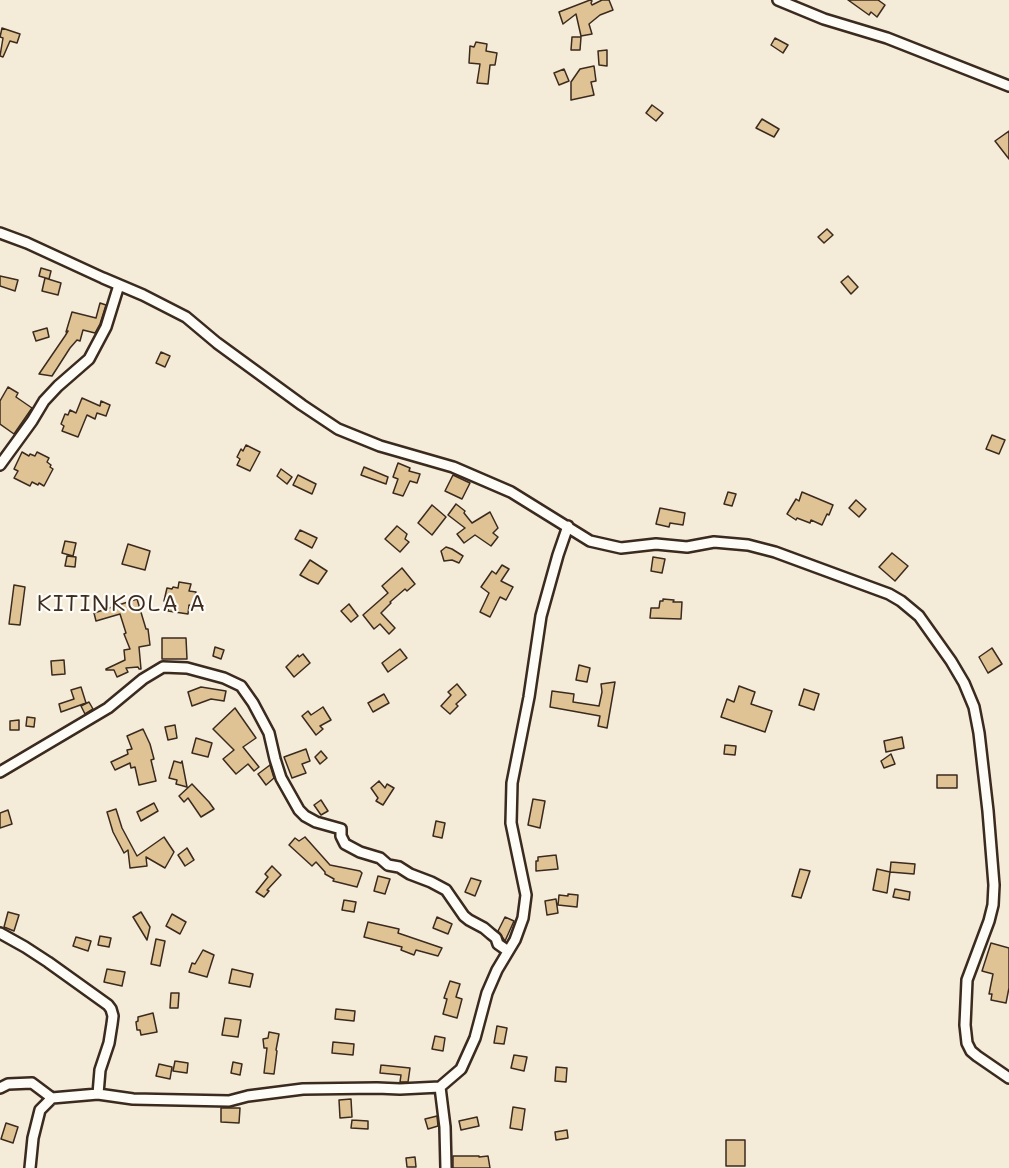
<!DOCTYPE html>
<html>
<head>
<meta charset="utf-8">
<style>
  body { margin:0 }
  canvas { display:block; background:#f4ebd9 }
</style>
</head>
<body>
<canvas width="1009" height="1168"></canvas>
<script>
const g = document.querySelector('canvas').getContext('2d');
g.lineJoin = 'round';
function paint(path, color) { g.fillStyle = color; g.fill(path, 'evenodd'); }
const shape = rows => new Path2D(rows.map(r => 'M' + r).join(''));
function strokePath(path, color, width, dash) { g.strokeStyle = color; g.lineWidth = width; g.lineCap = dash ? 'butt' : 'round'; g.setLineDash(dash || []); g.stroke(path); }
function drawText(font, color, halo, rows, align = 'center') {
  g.font = font + ' Mali,sans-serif'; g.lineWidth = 4.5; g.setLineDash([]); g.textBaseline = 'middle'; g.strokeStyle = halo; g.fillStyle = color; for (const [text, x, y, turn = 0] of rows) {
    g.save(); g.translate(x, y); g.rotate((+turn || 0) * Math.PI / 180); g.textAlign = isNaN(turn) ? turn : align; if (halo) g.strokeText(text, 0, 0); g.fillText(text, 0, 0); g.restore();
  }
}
const building = shape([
  [590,0,592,1,591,3,592,5,602,0,609,0,613,10,600,15,589,24,592,34,581,36,576,14,563,24,559,12,590,0],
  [848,0,878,0,885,5,877,17,871,12,869,15,848,0],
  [2,28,20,34,17,43,10,41,3,57,0,56,3,38,0,37,2,28],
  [572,37,581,37,580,50,571,50,572,37],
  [775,38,788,45,783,53,771,45,775,38],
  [476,42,487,44,486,51,497,53,495,65,490,65,488,84,477,83,480,64,469,63,470,46,474,47,476,42],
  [607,50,607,66,599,65,598,51,607,50],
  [594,66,596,81,591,82,594,95,571,100,571,82,580,69,594,66],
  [564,69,569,81,559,85,554,73,564,69],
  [652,105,663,113,656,121,646,113,652,105],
  [762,119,779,129,774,137,756,128,762,119],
  [1009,131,1009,159,995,141,1009,131],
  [827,229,833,235,824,243,818,237,827,229],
  [41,268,51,271,49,279,39,276,41,268],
  [0,276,18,280,15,291,0,286,0,276],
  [848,276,858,287,851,294,841,282,848,276],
  [45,278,61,283,58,295,42,291,45,278],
  [100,303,106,305,100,324,95,333,83,330,80,341,77,340,70,348,52,376,39,374,65,336,68,331,66,332,72,312,96,318,100,303],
  [47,328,49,337,36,341,33,332,47,328],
  [161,352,170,356,165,367,156,363,161,352],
  [8,387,18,393,16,397,32,408,14,434,0,424,0,401,8,387],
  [82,398,100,406,101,401,110,405,106,416,97,413,95,419,87,415,78,437,62,431,64,426,61,424,65,414,68,415,70,410,76,413,82,398],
  [992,435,1005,440,999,454,986,449,992,435],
  [246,445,260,452,250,471,237,465,240,459,237,457,241,449,243,451,246,445],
  [22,452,29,456,30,454,35,456,37,452,49,458,47,462,51,465,50,467,53,469,44,486,39,483,38,485,32,482,30,486,14,478,18,471,14,469,22,452],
  [398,463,410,468,409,471,420,474,417,483,410,481,403,496,393,493,398,479,393,477,398,463],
  [364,467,388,477,386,484,361,475,364,467],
  [281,469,292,477,287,484,277,476,281,469],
  [298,475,316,484,312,494,293,485,298,475],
  [453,475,470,483,462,499,445,491,453,475],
  [728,492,736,494,732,506,724,504,728,492],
  [802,492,833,505,829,515,827,514,822,525,811,520,810,523,797,518,796,520,787,514,796,499,799,501,802,492],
  [856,500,866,509,859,517,849,508,856,500],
  [456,504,465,511,464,513,472,523,490,512,498,528,493,533,498,537,491,546,475,535,464,543,457,534,465,528,448,515,456,504],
  [432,505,446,517,432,535,418,523,432,505],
  [660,508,685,513,683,525,670,523,669,527,656,524,660,508],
  [397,526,407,534,405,539,409,542,400,552,385,539,397,526],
  [300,530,317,538,312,548,295,539,300,530],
  [65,541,76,543,73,556,62,553,65,541],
  [128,544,150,551,145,570,122,564,128,544],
  [446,547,452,549,463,556,459,563,452,560,444,561,441,551,446,547],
  [892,553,908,566,895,581,879,567,892,553],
  [67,556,76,557,75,567,65,566,67,556],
  [653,557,665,559,662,573,651,571,653,557],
  [310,560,327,571,318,584,309,580,300,575,310,560],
  [502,565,509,569,501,581,513,587,506,600,500,597,490,617,480,612,489,593,481,587,492,571,496,574,502,565],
  [402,568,415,584,407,591,405,589,390,602,391,603,381,613,395,628,389,634,380,624,374,629,363,615,388,593,382,586,402,568],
  [179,582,191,584,189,591,196,592,195,596,197,597,195,606,189,605,188,614,168,611,169,604,168,604,168,602,164,601,167,588,172,589,173,587,178,588,179,582],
  [14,585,25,587,20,625,9,624,14,585],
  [137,599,146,629,148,629,150,645,139,647,141,669,139,669,138,667,126,668,128,672,117,677,114,670,106,670,106,669,125,660,124,650,130,649,124,634,126,633,120,614,96,621,94,613,137,599],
  [663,599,674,600,673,602,682,602,681,619,650,618,651,608,659,608,660,601,663,601,663,599],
  [349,604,358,616,351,622,341,611,349,604],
  [162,638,186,638,187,659,162,659,162,638],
  [215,647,224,650,221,659,213,656,215,647],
  [992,648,1002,664,988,673,979,657,992,648],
  [400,649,407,658,388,672,382,663,400,649],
  [303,654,310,663,294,677,286,667,298,655,299,657,303,654],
  [64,660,65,674,52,675,51,661,64,660],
  [579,665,590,668,587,682,576,680,579,665],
  [615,682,607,728,598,726,600,716,550,707,552,691,574,694,573,702,599,706,602,692,601,684,615,682],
  [457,684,466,695,456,704,458,706,450,714,441,706,451,695,448,692,457,684],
  [739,686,755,692,751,704,772,711,765,732,721,717,727,699,734,702,739,686],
  [81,687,86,703,61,712,59,704,74,699,71,690,81,687],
  [201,687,226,691,224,701,211,699,192,706,188,692,201,687],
  [804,689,819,694,814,710,799,705,804,689],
  [384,694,389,703,373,712,368,703,384,694],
  [89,702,93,709,85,714,81,706,89,702],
  [323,707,331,720,320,726,323,729,316,735,302,716,308,711,311,715,323,707],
  [235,708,256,738,243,747,259,767,254,771,248,764,236,774,223,759,234,750,213,729,235,708],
  [27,717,35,718,34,727,26,726,27,717],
  [19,720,19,730,10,730,10,721,19,720],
  [175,725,177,738,168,740,165,727,175,725],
  [143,729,150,744,154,759,151,760,156,781,139,785,135,767,131,768,130,763,115,770,111,762,128,754,127,750,132,749,127,736,143,729],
  [902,737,904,748,886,752,884,741,902,737],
  [196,738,212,743,208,757,192,753,196,738],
  [725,745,736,746,735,755,724,754,725,745],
  [306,749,310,761,302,764,306,773,292,778,284,757,306,749],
  [321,751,327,758,320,764,315,757,321,751],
  [891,754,895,764,884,768,881,761,891,754],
  [174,761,181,763,182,761,187,787,176,784,177,780,169,778,174,761],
  [270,765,274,778,266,785,258,774,270,765],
  [937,775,957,775,957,788,937,788,937,775],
  [379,781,385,788,387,784,394,788,383,805,376,801,378,798,371,788,379,781],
  [192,784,209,802,214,809,201,817,188,798,184,802,179,796,192,784],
  [533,799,545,801,540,828,528,825,533,799],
  [321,800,328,811,321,815,314,805,321,800],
  [154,803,158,811,141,821,137,812,154,803],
  [116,809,122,828,137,856,164,837,174,852,165,868,146,857,147,866,130,868,128,850,124,853,113,832,107,812,116,809],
  [8,810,12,824,0,828,0,813,8,810],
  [436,821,445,823,442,838,433,836,436,821],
  [305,837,330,865,360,871,362,873,357,887,333,881,334,879,325,874,325,872,316,862,312,866,289,845,295,838,299,841,305,837],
  [187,848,194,860,185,866,178,855,187,848],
  [556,855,558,869,536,871,536,861,538,861,538,857,556,855],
  [891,862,915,864,914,874,890,872,891,862],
  [272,866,281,875,267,890,269,891,264,897,256,892,268,877,265,874,272,866],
  [800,869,810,871,801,898,792,896,800,869],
  [877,869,890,872,887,893,873,890,877,869],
  [378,876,390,879,385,894,374,891,378,876],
  [471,878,481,881,475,896,465,892,471,878],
  [895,889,910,892,909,900,893,897,895,889],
  [568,894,578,895,577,907,558,905,559,895,568,896,568,894],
  [556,899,558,913,547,915,545,901,556,899],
  [344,900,356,902,354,912,342,910,344,900],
  [8,912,19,915,14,931,4,927,8,912],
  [141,912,150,927,147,940,133,917,141,912],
  [172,914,186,922,180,934,166,926,172,914],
  [437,917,452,924,448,934,433,928,437,917],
  [505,917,514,921,505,941,498,931,505,917],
  [368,922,399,929,398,933,442,948,438,956,416,950,414,955,401,950,402,947,364,937,368,922],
  [100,936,111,938,109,947,98,945,100,936],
  [76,937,91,941,88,951,73,946,76,937],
  [156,939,165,941,160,966,151,964,156,939],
  [991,943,1009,948,1009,988,1006,1003,991,1000,992,994,989,994,993,974,982,971,991,943],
  [203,950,214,955,207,977,189,972,192,963,195,964,203,950],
  [107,969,125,972,122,986,104,982,107,969],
  [232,969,253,974,250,987,229,983,232,969],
  [450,981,460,984,456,997,462,999,457,1018,443,1014,447,999,444,998,450,981],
  [171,993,179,993,178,1008,170,1008,171,993],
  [336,1009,355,1011,354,1021,335,1019,336,1009],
  [153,1013,157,1032,141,1035,140,1030,137,1030,136,1022,138,1021,138,1017,153,1013],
  [225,1018,241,1020,238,1037,222,1035,225,1018],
  [497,1026,507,1028,504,1044,494,1043,497,1026],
  [269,1032,279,1034,276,1050,277,1051,274,1074,264,1073,267,1048,264,1048,263,1039,268,1038,269,1032],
  [435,1036,445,1038,443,1051,432,1049,435,1036],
  [333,1042,354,1044,353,1055,332,1053,333,1042],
  [514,1055,527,1057,524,1071,511,1068,514,1055],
  [175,1061,188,1063,187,1073,173,1071,175,1061],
  [233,1062,242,1064,240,1075,231,1073,233,1062],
  [159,1064,172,1067,170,1079,156,1076,159,1064],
  [381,1065,410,1068,408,1082,400,1082,401,1075,380,1073,381,1065],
  [556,1067,567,1068,566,1082,555,1081,556,1067],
  [351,1099,352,1117,340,1118,339,1100,351,1099],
  [513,1107,525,1109,522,1130,510,1128,513,1107],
  [221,1108,240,1108,239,1123,221,1122,221,1108],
  [437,1116,438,1126,428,1129,425,1119,437,1116],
  [477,1117,479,1126,461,1130,459,1121,477,1117],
  [352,1120,368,1121,368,1129,351,1128,352,1120],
  [6,1123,18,1127,13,1143,1,1139,6,1123],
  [567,1130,568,1138,556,1140,555,1132,567,1130],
  [726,1140,745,1140,745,1166,726,1166,726,1140],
  [453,1156,479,1156,479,1157,488,1156,490,1168,453,1168,453,1156],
  [415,1157,416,1167,407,1167,406,1158,415,1157]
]);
const street = shape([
  [778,0,824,19,887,38,1009,86],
  [0,233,27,243,103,278,143,295,186,317,217,343,302,405,338,429,380,446,453,467,511,492,590,541,621,548,656,544,687,547,714,542,748,545,775,552,889,594,901,601,919,616,951,661,964,683,974,707,979,733,988,811,994,885,993,905,989,921,967,980,965,1025,967,1043,971,1051,977,1056,1009,1078],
  [0,465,32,421,44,401,58,386,89,359,106,327,119,285],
  [0,772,108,708,143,679,163,667,187,668,224,678,241,686,253,703,269,733,275,759,281,778,299,810,305,816,316,822,341,829,341,836,345,844,360,852,380,858,388,865,399,867,410,874,431,882,446,890,464,916,469,920,484,928,491,934,496,938,498,944,508,951],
  [0,933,25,947,48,962,108,1005,111,1009,113,1016,112,1024,109,1043,100,1070,98,1094],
  [440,1087,445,1127,446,1168],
  [0,1088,8,1084,32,1083,52,1098,40,1110,33,1138,30,1168],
  [52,1098,98,1094,133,1099,229,1101,248,1096,303,1089,377,1088,400,1089,440,1087,461,1069,475,1038,487,993,497,970,515,940,523,918,526,895,511,823,512,783,529,697,541,616,558,555,568,526]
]);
const quarterNames = [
  ["KITINKOLA A",122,604]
];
paint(building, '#dfc394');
strokePath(building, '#3b2a1e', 1.5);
strokePath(street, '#3b2a1e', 14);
strokePath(street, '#fdfcf7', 9);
g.letterSpacing = '1.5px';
drawText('24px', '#3b2a1e', '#fdfcf7', quarterNames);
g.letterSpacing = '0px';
</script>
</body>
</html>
